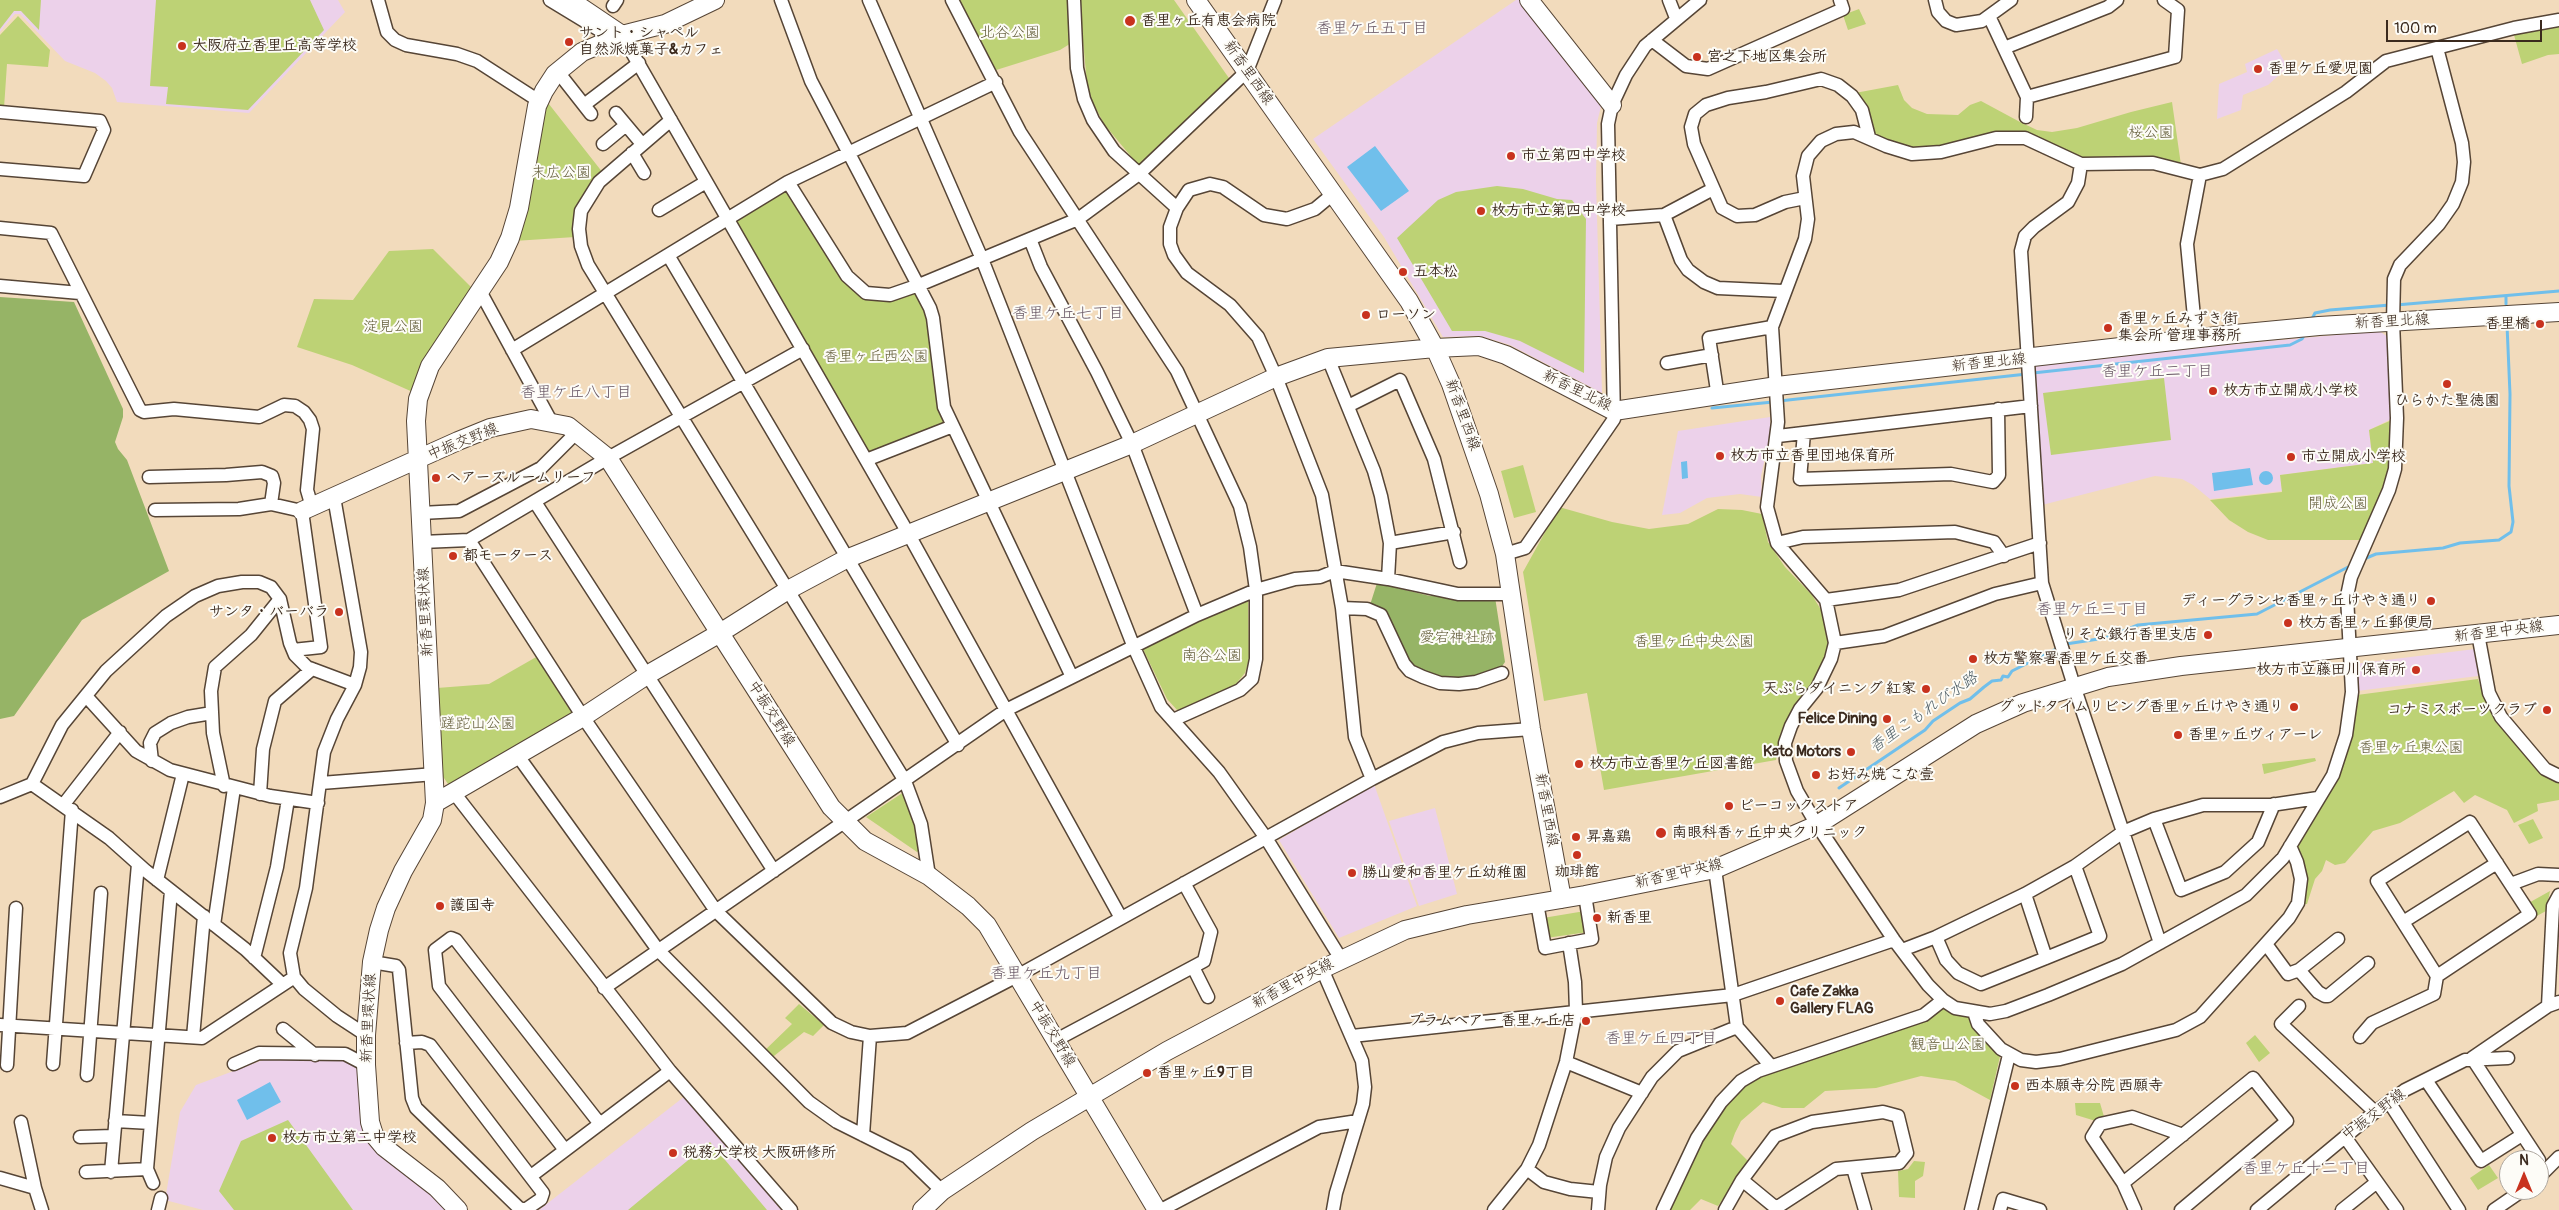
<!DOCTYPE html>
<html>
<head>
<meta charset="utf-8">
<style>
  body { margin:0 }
  #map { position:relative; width:2559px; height:1210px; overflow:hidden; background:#f2dbbc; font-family:Pangolin,sans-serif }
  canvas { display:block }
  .north { position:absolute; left:2499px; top:1150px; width:50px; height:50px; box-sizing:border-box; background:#fdfcf7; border:1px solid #afa8a0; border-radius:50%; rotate:0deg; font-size:14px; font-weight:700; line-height:20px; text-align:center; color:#3b2a1e }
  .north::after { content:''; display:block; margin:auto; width:18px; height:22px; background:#c8321e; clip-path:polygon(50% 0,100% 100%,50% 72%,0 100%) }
  .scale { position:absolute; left:2386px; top:20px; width:156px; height:22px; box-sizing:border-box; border:2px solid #3b2a1e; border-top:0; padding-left:6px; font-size:15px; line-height:18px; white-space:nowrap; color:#3b2a1e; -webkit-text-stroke:4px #fdfcf7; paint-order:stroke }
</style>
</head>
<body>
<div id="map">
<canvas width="2559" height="1210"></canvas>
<div class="north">N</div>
<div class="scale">100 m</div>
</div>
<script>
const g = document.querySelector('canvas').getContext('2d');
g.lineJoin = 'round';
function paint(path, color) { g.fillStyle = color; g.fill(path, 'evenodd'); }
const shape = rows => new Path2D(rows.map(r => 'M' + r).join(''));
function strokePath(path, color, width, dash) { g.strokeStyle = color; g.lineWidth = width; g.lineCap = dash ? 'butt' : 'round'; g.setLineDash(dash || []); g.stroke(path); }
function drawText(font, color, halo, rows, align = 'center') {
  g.font = font + ' Pangolin,"Klee One",sans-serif'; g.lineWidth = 4; g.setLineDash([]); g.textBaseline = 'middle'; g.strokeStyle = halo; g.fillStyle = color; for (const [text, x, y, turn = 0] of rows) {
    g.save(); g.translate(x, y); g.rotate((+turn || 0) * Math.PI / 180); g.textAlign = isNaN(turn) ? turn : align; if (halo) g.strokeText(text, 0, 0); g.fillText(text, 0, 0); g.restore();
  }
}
const built = shape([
  [0,0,338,0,345,12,249,113,117,102,112,88,106,81,95,73,65,61,20,14,15,14,0,32],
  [1516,0,1528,0,1602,102,1597,123,1596,181,1602,393,1510,345,1481,336,1443,337,1384,237,1313,139],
  [2277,49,2288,67,2268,85,2243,95,2241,110,2217,119,2219,84,2247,72,2245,64],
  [2379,331,2388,337,2393,418,2369,430,2373,463,2280,475,2282,491,2210,499,2193,485,2182,479,2155,476,2042,505,2032,363],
  [1770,417,1770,435,1761,476,1762,497,1740,494,1707,498,1680,513,1662,515,1678,431],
  [2475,649,2478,676,2357,691,2354,664],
  [1374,784,1417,906,1339,938,1279,840],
  [1435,808,1457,894,1419,906,1389,821],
  [282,1056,348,1058,362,1075,369,1145,427,1190,447,1210,203,1210,165,1200,180,1112,196,1085,263,1060],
  [685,1096,785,1210,539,1210]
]);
const green = shape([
  [0,0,41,0,39,30,21,11,14,11,0,29],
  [156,0,310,0,324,30,248,110,166,104,168,87,150,86],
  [956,0,1070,0,1073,42,1060,50,993,71],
  [1079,0,1174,0,1231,81,1138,165,1104,124,1092,101,1087,83],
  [1859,9,1866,24,1848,30,1843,15],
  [18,16,50,50,48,67,7,64,4,108,0,108,0,35],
  [2559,25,2559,54,2548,55,2522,64,2514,35],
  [1898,85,1904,100,1912,108,1927,114,1958,115,1970,105,1981,101,2020,122,2037,130,2052,132,2077,128,2131,112,2172,102,2181,165,2082,159,2026,133,1940,147,1912,149,1888,142,1872,134,1855,93],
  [545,99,603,173,575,237,514,241],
  [1497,186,1523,189,1557,199,1572,200,1586,219,1584,373,1520,341,1485,331,1452,331,1397,238,1438,200,1456,192],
  [788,188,859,293,918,288,926,307,945,422,872,452,866,450,733,221],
  [433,249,474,290,415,393,352,365,297,347,314,299,353,300,389,251],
  [2164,378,2171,440,2051,455,2043,393],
  [2394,419,2391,468,2363,540,2268,540,2248,532,2229,520,2210,500,2282,492,2280,475,2373,463,2369,430],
  [1523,465,1536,512,1514,518,1501,471],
  [1559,507,1612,522,1649,529,1688,524,1718,509,1742,510,1762,514,1768,542,1785,567,1812,595,1826,618,1830,646,1821,672,1793,709,1781,732,1776,760,1604,790,1587,693,1544,701,1523,572],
  [1248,598,1249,659,1245,673,1235,685,1178,711,1167,699,1143,649],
  [538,656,574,712,450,787,442,775,437,688,489,684],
  [2478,679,2483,695,2542,774,2559,782,2559,800,2537,804,2538,811,2514,823,2507,810,2475,795,2464,803,2454,791,2400,823,2373,831,2345,863,2335,865,2326,860,2322,871,2315,879,2307,904,2302,904,2295,848,2322,801,2357,695],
  [2315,758,2316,761,2264,774,2262,764],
  [904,792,921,842,921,849,917,852,866,817],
  [2533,819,2543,838,2529,844,2518,825],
  [2550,891,2546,911,2533,918,2525,905],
  [1585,911,1588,932,1546,938,1543,918],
  [799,1004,824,1025,813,1036,804,1032,769,1060,762,1053,792,1024,785,1018],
  [1943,1005,1971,1015,2001,1052,1990,1100,1955,1081,1921,1076,1876,1088,1825,1091,1804,1108,1782,1108,1763,1102,1741,1121,1735,1133,1731,1144,1749,1162,1718,1206,1701,1199,1690,1210,1669,1210,1700,1140,1724,1104,1744,1084,1760,1074],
  [2255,1035,2270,1053,2259,1062,2246,1043],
  [2075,1103,2100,1103,2105,1120,2099,1122,2076,1115],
  [288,1120,353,1210,234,1210,219,1191,241,1141],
  [710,1142,767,1210,628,1210],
  [1914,1161,1925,1162,1923,1176,1915,1181,1915,1198,1899,1197,1898,1171,1908,1169],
  [2489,1165,2498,1178,2478,1190,2470,1178]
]);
const forest = shape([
  [0,297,74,302,123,409,123,417,115,442,118,449,127,460,169,571,82,620,14,716,0,719],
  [1377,583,1430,596,1495,597,1505,662,1500,669,1475,678,1441,679,1413,667,1370,605]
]);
const water = shape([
  [1375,146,1409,191,1381,211,1347,167],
  [1687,461,1688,478,1682,479,1681,462],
  [2250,468,2253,485,2214,491,2212,473],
  '2259 478a7 7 0 1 1 14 0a7 7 0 1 1-14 0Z',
  [270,1082,281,1102,247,1120,237,1100]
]);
const stream = shape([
  [2506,296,2506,304],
  [2396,305,2559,291],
  [2311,321,2315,313,2330,310,2390,305],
  [2033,373,2290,345,2302,339,2305,334],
  [1779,401,2027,374],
  [1712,408,1773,402],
  [2364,559,2376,554,2443,548,2460,543,2499,540,2511,532,2513,522,2509,486,2510,394,2507,325],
  [2066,644,2105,638,2138,625,2257,614,2352,565],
  [1839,788,1925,730,1933,721,1960,703,1970,699,1984,687,1992,681,2001,680,2003,676,2008,677,2012,671,2058,648]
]);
const street = shape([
  [378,0,387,32,395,40,406,45,457,54,477,61,539,101],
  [550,0,606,34],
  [781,0,811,81,930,308,933,318,944,407,1072,677],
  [869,0,982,259,1133,645,1161,707,1219,772,1266,838,1341,959],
  [952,0,1020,132,1177,371,1240,506,1250,547,1256,590,1256,659,1252,679,1240,690,1173,720],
  [1074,0,1077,68,1084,99,1093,120,1114,151,1177,208],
  [1669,0,1676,18],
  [1935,0,1938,12,1946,21,1956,25,1982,21,2011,0],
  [613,6,617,0],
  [1989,16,2027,97,2026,117],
  [622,35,908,533,1121,918],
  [1652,40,1686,66,1708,69,1843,9,1840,0],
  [2004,48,2108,7,2117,0],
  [2437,48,2462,143,2464,162,2462,182,2453,204,2439,224,2400,265,2394,279,2393,322,2397,418,2395,469,2389,490,2351,577,2347,596,2352,692,2346,735,2333,775,2283,858,2246,895,2122,964,2048,995,2006,1011,1990,1014,1955,1008,1943,1000,1928,985,1894,940,1817,825,1797,791,1786,761,1785,743,1791,726,1800,709,1817,688,1831,659,1835,643,1826,600,1777,543,1767,507,1778,422,1772,327,1805,239,1808,219,1803,176,1808,156,1821,141,1836,134,1854,132,1886,146,1912,154,1941,152,1996,138,2025,138,2081,164,2153,163,2200,175,2223,169,2346,92,2386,61,2514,28,2559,20],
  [558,72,591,114],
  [2027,97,2175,57,2178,10,2164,0],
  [584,105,639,63],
  [0,112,100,121,104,130,84,176,0,169],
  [616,113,642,144],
  [671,120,599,182,581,211,579,229,581,246,588,265,905,781,921,824,929,876],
  [603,144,626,125],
  [632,153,644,173],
  [788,182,996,82],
  [1333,194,1315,209,1287,219,1264,215,1223,187,1210,184,1189,190,1177,208,1170,227,1170,244,1174,255,1187,273,1230,305,1258,337,1276,377,1322,495,1342,608,1355,737,1372,779],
  [1805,198,1785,202,1755,215,1737,216,1722,208,1694,144,1691,127,1695,114,1706,105,1728,98,1766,92,1821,79,1838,85,1852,96,1862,110,1869,137],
  [659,210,706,182],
  [1664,215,1681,260,1688,270,1704,282,1718,288,1783,291],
  [1610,219,1664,215,1713,189],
  [0,228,51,233,140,410,144,412,174,409,259,417,284,405,295,406,304,412,310,420,313,429,307,490,312,507],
  [1030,239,1041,267,1097,372,1132,444,1197,615],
  [668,255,958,745],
  [0,286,80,293],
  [480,291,552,423],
  [2196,338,2187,244,2200,175],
  [512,350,788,182,847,276,866,293,890,295,919,285,1078,219,1139,174,1247,71,1275,0],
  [1328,358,1374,471,1381,496,1390,543,1388,579],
  [1667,363,1712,355],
  [1718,397,1709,338,1772,327],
  [1348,406,1400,380,1434,459,1460,562],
  [1804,433,1800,479,1951,474,1993,482,1999,475,1998,409],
  [1778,436,2031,406],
  [866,460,953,426],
  [149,477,226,475,262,472,272,476,274,483,271,504],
  [334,497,361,652,360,667,355,685,337,719,324,752,306,888,290,953,294,977,304,989,337,1016,366,1035],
  [535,502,774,871],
  [155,510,239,509,271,504,302,511,321,647,293,650],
  [421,513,459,511,541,468,576,433],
  [469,540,583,717,716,911,832,1023,851,1032,870,1036,907,1033,1017,976,1372,779,1443,742,1478,733,1531,729],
  [422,542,469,540,608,458,803,349],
  [1390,543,1454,532],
  [1777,543,1803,537,1955,532,1994,542,2004,556],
  [1505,554,1525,548,1614,419,1608,124,1612,105,1626,75,1645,46,1700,0],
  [1826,600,1899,590,2040,543],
  [1342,608,1367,609,1381,615,1404,664,1410,671,1423,677,1440,683,1459,684,1476,682,1502,673],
  [2478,634,2489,693,2501,717,2545,769,2559,776],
  [1835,643,1884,636,1995,594,2042,583,2021,251,2025,236,2034,227,2068,202,2078,183,2081,164],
  [86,696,136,751,170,770,270,796,318,803],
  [518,756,658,950,809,1102,837,1122,907,1157,942,1191],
  [152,761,150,743,155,733,171,723,188,717,212,713],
  [321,783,435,774],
  [32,784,109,838,146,871,245,949,282,984],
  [224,786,213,733,211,691,215,667,251,635,280,599],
  [260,794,263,749,275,701,312,669],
  [455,794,670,1071,791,1210],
  [0,797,32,784,62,725,106,671,166,616,195,596,218,586,242,582,259,582,271,587,280,599,290,643,295,655,307,667,355,685],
  [64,804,120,732],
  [2154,819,2203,805,2271,805,2318,798],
  [2470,822,2530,914,2437,976,2377,881,2470,822],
  [1715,869,1737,1027,1771,1066],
  [157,880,183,774],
  [2511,884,2538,874,2559,875],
  [2025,894,2046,958,2100,936,2075,866,2123,832,2074,686,2042,583],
  [1537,903,1545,948,1592,939,1585,895],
  [2403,922,2497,863],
  [214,925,234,788],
  [1936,937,1946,960,1958,973,1981,984,2046,958],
  [2160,943,2123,832,2154,819,2181,890,2225,872,2258,842,2274,804],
  [2266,944,2288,974,2299,970,2318,992,2325,996,2328,996,2368,963],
  [1902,950,1936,937,2025,894,2075,866],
  [254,958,277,867,288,799],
  [372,962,396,966,399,970,412,1098,416,1108,519,1208,525,1210],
  [1193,967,1208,997],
  [1322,969,1362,1061,1365,1087,1363,1104,1336,1193,1333,1210],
  [2299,970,2338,939],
  [604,988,1006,710,1197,615,1256,590,1295,579,1320,577,1335,571,1388,579,1458,594,1510,594],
  [2299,1006,2281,1024,2375,1112],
  [2548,1006,2553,906,2559,895],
  [1974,1012,1978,1024,2001,1049,2021,1060,2036,1062,2060,1059,2176,1030,2200,1017,2289,918,2298,903,2301,879,2297,862,2290,846],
  [0,1025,202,1038,290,980],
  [283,1029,315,1055],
  [1352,1036,1733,995,1894,940],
  [193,1037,204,916],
  [2360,1037,2372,1023,2434,994,2437,976],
  [1056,1040,1204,961,1211,932,1184,883],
  [406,1043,422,1042,430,1045,543,1193,541,1199,525,1210],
  [2472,1058,2539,1160],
  [2472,1058,2548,1006,2559,1002],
  [1566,1062,1642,1093],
  [53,1064,72,810],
  [234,1064,259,1053,345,1054,366,1065],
  [7,1065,16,908],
  [87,1075,101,893],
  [2426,1080,2481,1161,2522,1135],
  [2389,1102,2459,1210],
  [115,1121,151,1123],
  [21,1122,35,1188,42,1210],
  [863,1135,870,1036],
  [80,1137,113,1136],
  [2345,1137,2397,1210],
  [565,1150,439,986,435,950,451,938,456,940,600,1124],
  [1853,1168,1865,1210],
  [147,1169,153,1183],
  [1527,1169,1544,1182,1570,1189,1599,1192],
  [86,1172,147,1169,171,891],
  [111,1172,138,864],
  [531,1176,670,1071],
  [2539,1177,2559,1157],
  [0,1178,35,1188],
  [2123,1183,2135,1210],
  [158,1210,161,1198],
  [1161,1210,1319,1127,1358,1121],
  [1494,1210,1527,1169,1539,1145,1566,1062,1576,1011,1575,982,1569,943],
  [1598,1210,1600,1185,1606,1157,1619,1128,1652,1077,1678,1051,1737,1027],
  [1663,1210,1697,1138,1721,1102,1741,1081,1758,1071,1924,1015,1943,1000],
  [1725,1210,1742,1180,1775,1136,1812,1122,1883,1112,1898,1116,1907,1153,1899,1163,1836,1169,1776,1208,1742,1180],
  [1971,1210,2009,1055],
  [2000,1210,2003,1199,2040,1210],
  [2181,1210,2287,1121,2253,1078,2123,1183,2092,1137,2100,1124,2132,1117,2183,1135],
  [2257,1210,2375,1112,2405,1090,2465,1060,2508,1058],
  [2342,1210,2377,1182],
  [2494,1210,2523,1190]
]);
const secondary = shape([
  [570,0,622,35,665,24,715,0],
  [1196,0,1409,301,1435,348,1451,384,1489,494,1505,554,1531,729,1562,899],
  [1529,0,1612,105],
  [302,511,458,441,490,428,531,419,568,426,608,458,831,807,865,841,929,876,968,906,987,925,1157,1210],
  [435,803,583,717,647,675,720,633,788,590,846,559,1132,444,1276,377,1328,358,1435,348,1479,346,1506,355,1614,411,1777,386,2235,334,2319,326,2559,312],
  [458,1210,437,1188,384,1147,374,1135,370,1122,366,1065,366,1035,372,962,379,930,386,908,403,871,432,820,435,803,416,421,418,399,430,366,499,262,510,238,519,208,537,106,544,91,555,74,582,52,622,35],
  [922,1210,942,1191,1032,1131,1167,1051,1322,969,1405,930,1467,915,1585,895,1715,869,1817,825,1976,724,2023,703,2108,677,2181,666,2559,625]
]);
const markers = [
  [1130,21,6,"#c8321e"],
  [569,42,5,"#c8321e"],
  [182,46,5,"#c8321e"],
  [1697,57,5,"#c8321e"],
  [2258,69,5,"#c8321e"],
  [1511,156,5,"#c8321e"],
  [1481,211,5,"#c8321e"],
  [1403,272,5,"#c8321e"],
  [1366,315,5,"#c8321e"],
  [2540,324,5,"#c8321e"],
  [2108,328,5,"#c8321e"],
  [2447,384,5,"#c8321e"],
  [2213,391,5,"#c8321e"],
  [1720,456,5,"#c8321e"],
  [2291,457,5,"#c8321e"],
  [436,478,5,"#c8321e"],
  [453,556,5,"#c8321e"],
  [2431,601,5,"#c8321e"],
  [339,612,5,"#c8321e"],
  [2288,623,5,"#c8321e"],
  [2208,635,5,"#c8321e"],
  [1973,659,5,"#c8321e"],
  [2416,670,5,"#c8321e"],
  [1926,689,5,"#c8321e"],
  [2294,707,5,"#c8321e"],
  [2547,710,5,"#c8321e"],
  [1887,719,5,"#c8321e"],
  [2178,735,5,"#c8321e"],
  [1851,752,5,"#c8321e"],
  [1579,764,5,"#c8321e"],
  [1816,775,5,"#c8321e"],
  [1729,806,5,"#c8321e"],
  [1661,833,6,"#c8321e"],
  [1576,837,5,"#c8321e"],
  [1577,855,5,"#c8321e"],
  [1352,873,5,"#c8321e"],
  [440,906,5,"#c8321e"],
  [1597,918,5,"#c8321e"],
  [1780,1001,5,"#c8321e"],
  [1586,1021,5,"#c8321e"],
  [1147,1073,5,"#c8321e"],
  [2015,1086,5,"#c8321e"],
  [272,1138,5,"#c8321e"],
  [673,1153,5,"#c8321e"]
];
const poiNames = [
  ["香里ヶ丘有恵会病院",1141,21],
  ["サント・シャペル",579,33],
  ["自然派焼菓子&カフェ",579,50],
  ["大阪府立香里丘高等学校",192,46],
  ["宮之下地区集会所",1707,57],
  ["香里ケ丘愛児園",2268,69],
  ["市立第四中学校",1521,156],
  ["枚方市立第四中学校",1491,211],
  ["五本松",1413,272],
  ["ローソン",1376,315],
  ["香里ヶ丘みずき街",2118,319],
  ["集会所 管理事務所",2118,336],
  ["香里橋",2530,324,"right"],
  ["枚方市立開成小学校",2223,391],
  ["ひらかた聖徳園",2447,401,"center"],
  ["枚方市立香里団地保育所",1730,456],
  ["市立開成小学校",2301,457],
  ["ヘアーズルームリーフ",446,478],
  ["都モータース",463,556],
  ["ディーグランセ香里ヶ丘けやき通り",2421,601,"right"],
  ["サンタ・バーバラ",329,612,"right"],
  ["枚方香里ヶ丘郵便局",2298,623],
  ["りそな銀行香里支店",2198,635,"right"],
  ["枚方警察署香里ケ丘交番",1983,659],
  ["枚方市立藤田川保育所",2406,670,"right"],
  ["天ぷらダイニング 紅家",1916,689,"right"],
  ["グッドタイムリビング香里ヶ丘けやき通り",2284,707,"right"],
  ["コナミスポーツクラブ",2537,710,"right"],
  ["Felice Dining",1877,719,"right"],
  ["香里ヶ丘ヴィアーレ",2188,735],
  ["Kato Motors",1841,752,"right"],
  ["枚方市立香里ケ丘図書館",1589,764],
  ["お好み焼 こな壹",1826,775],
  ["ピーコックストア",1739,806],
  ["南眼科香ヶ丘中央クリニック",1672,833],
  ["昇嘉鶏",1586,837],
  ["珈琲館",1577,872,"center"],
  ["勝山愛和香里ケ丘幼稚園",1362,873],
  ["護国寺",450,906],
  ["新香里",1607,918],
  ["Cafe Zakka",1790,992],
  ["Gallery FLAG",1790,1009],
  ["プラムヘアー 香里ヶ丘店",1576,1021,"right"],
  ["香里ヶ丘9丁目",1157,1073],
  ["西本願寺分院 西願寺",2025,1086],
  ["枚方市立第二中学校",282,1138],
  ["税務大学校 大阪研修所",683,1153]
];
const parkNames = [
  ["北谷公園",1010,33],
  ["桜公園",2151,133],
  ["末広公園",561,173],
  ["淀見公園",393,327],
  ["香里ヶ丘西公園",876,357],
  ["開成公園",2338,504],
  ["愛宕神社跡",1457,638],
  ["香里ヶ丘中央公園",1694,642],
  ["南谷公園",1212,656],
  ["蹉跎山公園",478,724],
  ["香里ヶ丘東公園",2411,748],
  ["観音山公園",1948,1045]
];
const streetNames = [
  ["新香里西線",1248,73,55],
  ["新香里北線",2392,322,-3],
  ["新香里北線",1989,363,-6],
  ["新香里北線",1577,391,26],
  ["新香里西線",1462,415,70],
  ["中振交野線",463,442,-22],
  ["新香里環状線",426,612,-93],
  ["新香里中央線",2499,632,-7],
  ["中振交野線",771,714,58],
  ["新香里西線",1546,810,80],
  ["新香里中央線",1679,874,-13],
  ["新香里中央線",1293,984,-28],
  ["新香里環状線",369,1018,-87],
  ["中振交野線",1052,1034,59],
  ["中振交野線",2374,1115,-37]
];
const neighbourhoodNames = [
  ["香里ケ丘五丁目",1372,29],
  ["香里ケ丘七丁目",1068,314],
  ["香里ケ丘二丁目",2157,372],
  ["香里ケ丘八丁目",576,393],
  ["香里ケ丘三丁目",2092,610],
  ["香里ケ丘九丁目",1046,974],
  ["香里ケ丘四丁目",1661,1039],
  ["香里ケ丘十二丁目",2306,1169]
];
const waterNames = [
  ["香里こもれび水路",1924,713,-35]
];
paint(built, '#ecd1ea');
paint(green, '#bdd275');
paint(forest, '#96b466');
paint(water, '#70bfeb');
strokePath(stream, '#70bfeb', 3);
strokePath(street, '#564536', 15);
strokePath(secondary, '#564536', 20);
strokePath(street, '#fff', 12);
strokePath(secondary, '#fff', 18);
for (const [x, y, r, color] of markers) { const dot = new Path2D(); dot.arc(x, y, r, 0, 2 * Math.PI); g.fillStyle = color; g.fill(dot); strokePath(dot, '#fdfcf7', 2); }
drawText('bold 15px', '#3b2a1e', '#fdfcf7', poiNames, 'left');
drawText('15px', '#625c38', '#fdfcf7', parkNames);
drawText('15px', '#3b2a1e', '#fdfcf7', streetNames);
drawText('16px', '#695866', '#fdfcf7', neighbourhoodNames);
drawText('italic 16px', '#4e5e66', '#fdfcf7', waterNames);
</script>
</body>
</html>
